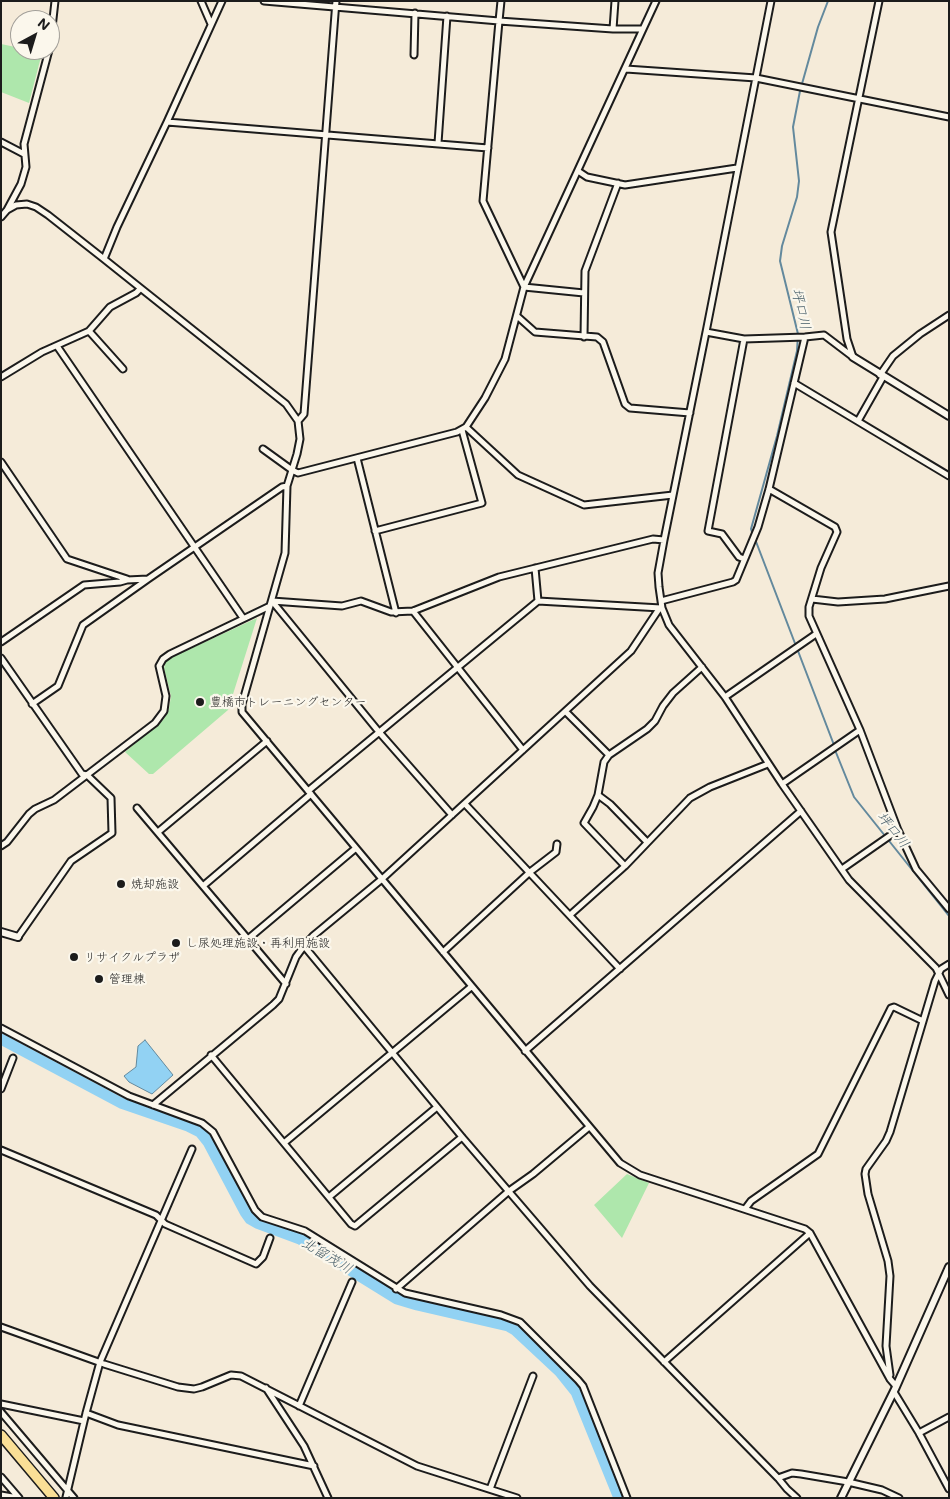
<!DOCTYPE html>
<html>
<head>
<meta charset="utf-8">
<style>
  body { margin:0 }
  #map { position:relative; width:950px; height:1499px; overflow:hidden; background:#f5ebd9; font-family:Mali,sans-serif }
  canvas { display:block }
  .frame { position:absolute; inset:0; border:2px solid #1c1c1c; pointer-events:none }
  .north { position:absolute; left:10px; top:10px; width:50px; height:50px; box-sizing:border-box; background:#fbf7ec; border:1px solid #a29f99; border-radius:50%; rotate:39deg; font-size:14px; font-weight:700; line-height:20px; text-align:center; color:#1c1c1c }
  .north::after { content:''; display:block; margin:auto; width:18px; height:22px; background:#1c1c1c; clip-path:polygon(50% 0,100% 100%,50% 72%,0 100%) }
</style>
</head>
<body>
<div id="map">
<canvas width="950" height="1499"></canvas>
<div class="frame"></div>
<div class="north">N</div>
</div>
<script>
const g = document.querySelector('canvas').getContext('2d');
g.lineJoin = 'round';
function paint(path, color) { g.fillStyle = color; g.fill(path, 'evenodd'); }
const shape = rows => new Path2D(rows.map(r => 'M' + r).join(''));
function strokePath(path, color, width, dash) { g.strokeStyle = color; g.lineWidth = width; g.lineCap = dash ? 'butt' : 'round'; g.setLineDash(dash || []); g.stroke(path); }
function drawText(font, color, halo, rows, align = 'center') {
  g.font = font + ' Mali,"Klee One",sans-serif'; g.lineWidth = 4.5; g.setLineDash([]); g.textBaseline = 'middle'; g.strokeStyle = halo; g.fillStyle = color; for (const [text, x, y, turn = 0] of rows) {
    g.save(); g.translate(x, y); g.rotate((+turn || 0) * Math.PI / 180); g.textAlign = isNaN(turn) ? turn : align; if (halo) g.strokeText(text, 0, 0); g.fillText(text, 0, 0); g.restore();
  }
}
const green = shape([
  [1,44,20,48,20,50,42,53,29,103,1,92],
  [257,618,228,710,153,774,149,774,125,752,164,719,169,709,171,696,164,668,166,660],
  [627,1174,649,1183,622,1238,594,1205]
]);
const water = shape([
  [145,1040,173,1075,152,1094,129,1082,124,1076,136,1067,138,1046,145,1040]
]);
const stream = shape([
  [753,535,751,529,777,436,797,351,798,334,780,261,782,246,797,197,799,181,793,127,800,91,818,27,828,1],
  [755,539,796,646],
  [798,651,834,745],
  [835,750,854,797,949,916]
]);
const river = shape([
  [1,1039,121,1103,188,1126,200,1132,208,1142,245,1212,250,1219,257,1223,300,1239,397,1299,417,1305,508,1326,515,1330,560,1372,576,1392,619,1498]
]);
const minor = shape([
  [201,1,211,24],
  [264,1,499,21,501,1],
  [613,29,615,1],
  [50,46,55,1],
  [49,50,24,144,26,167,21,184,7,210,16,205,27,204,36,207,48,215,104,259,117,227,167,122,222,1],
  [414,55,415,13],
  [626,69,756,78,949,117],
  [167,122,488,148],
  [1,142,24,154],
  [438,143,447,16],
  [578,171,587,177,625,185,737,168],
  [1,217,7,210],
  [104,259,286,404,298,421,300,439,297,454,287,486,285,553,242,704,242,712,620,1163,640,1175,805,1229,810,1233,890,1379,896,1386],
  [584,293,524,287,483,201,499,21,613,29,643,29,656,1],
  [517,316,535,332,597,337,603,342,625,404,630,408,690,413],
  [89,331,123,369],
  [706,332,771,1],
  [584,337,585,271,618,183],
  [744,339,708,531,722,534,739,557,744,559],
  [57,346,243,618],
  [880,375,893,356,920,334,949,315],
  [1,377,42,352,89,331,110,307,136,293,140,289],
  [794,383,949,476],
  [298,421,304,414,336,1],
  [858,421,883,377],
  [466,427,518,475,584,505,673,495],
  [263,449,292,470,298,473,457,432,466,427,485,398,505,359,524,287,643,29],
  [357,458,396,613],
  [1,462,67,559,127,579],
  [769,489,835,527,837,532,821,568,809,607,809,616,860,730,898,830,916,869,949,909],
  [375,531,482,503,462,430],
  [664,540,658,573,659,587,662,608,669,625,725,697,782,784,849,880,936,968,949,995],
  [535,568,538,601],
  [812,599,838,602,885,599,949,586],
  [272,601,342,606,361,601,391,612,413,611,499,577,653,539,664,540,706,332,744,339,805,337,824,335,853,357,847,339,831,232,879,1],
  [272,601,379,732,452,815],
  [661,601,733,582,736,580,758,527,769,489,805,337],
  [413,611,523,750],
  [1,642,84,585,120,582,127,580,148,579,282,487,287,486],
  [1,658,82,774,87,775,111,798,112,833,71,861,18,937],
  [725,697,816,634],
  [32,704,58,686,83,625,148,579],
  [566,712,609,755,647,729,655,721,663,706,673,693,702,667],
  [609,755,604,762,598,795,593,807,584,823,625,866],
  [782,784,860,730],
  [308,791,538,601,661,608],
  [598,795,610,804,647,842],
  [465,804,620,969],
  [137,808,203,886],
  [158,832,267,741],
  [1,846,7,842,29,814,35,809,54,800,155,723,164,711,166,696,159,666,163,659,170,654,270,606],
  [842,869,898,830],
  [570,915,625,866,690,798,710,787,768,764],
  [248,939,356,848],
  [304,946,462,1137,590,1286,778,1478,787,1489,797,1498],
  [443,952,530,872,556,852,557,844],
  [286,984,203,886,311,794],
  [1,1028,129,1096,202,1123,213,1132,255,1210,262,1217,305,1231,405,1293,501,1315,520,1322,578,1380,583,1386,627,1498],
  [525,1051,801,811],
  [211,1055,351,1224,355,1226,462,1137],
  [1,1089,13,1058],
  [153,1105,273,1005,279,999,296,957,304,946,313,936,382,879,631,651,659,609],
  [284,1143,471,987],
  [1,1150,156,1215,165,1224,256,1264,263,1257,270,1238],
  [329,1197,437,1107],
  [745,1209,751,1201,818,1154,891,1008,894,1007,923,1021],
  [396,1289,509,1191,533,1174,589,1127],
  [1,1327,104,1364,178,1387,194,1389,202,1387,231,1375,241,1376,417,1466,517,1498],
  [664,1362,810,1233],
  [890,1375,886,1346,890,1276,888,1261,868,1194,865,1174,866,1169,886,1141,890,1132,935,981,941,969,949,964],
  [266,1388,304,1446,328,1498],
  [894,1392,919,1433,949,1489],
  [1,1404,84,1421],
  [299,1406,352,1282],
  [1,1412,74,1498],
  [86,1413,118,1425,314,1466],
  [919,1433,949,1417],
  [1,1477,19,1498],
  [778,1478,792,1473,801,1474,848,1482,882,1490,899,1498],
  [490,1489,533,1376],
  [1,1495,18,1498],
  [66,1497,86,1413,100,1362,192,1149]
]);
const tertiary = shape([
  [853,357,949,416],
  [1,932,18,937],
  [841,1498,895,1389,949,1267]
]);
const trunk = shape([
  [1,1435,54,1498]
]);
const markers = [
  [200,702,5,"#1c1c1c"],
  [121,884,5,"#1c1c1c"],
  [176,943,5,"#1c1c1c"],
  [74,957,5,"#1c1c1c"],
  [99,979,5,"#1c1c1c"]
];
const poiNames = [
  ["豊橋市トレーニングセンター",210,702],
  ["焼却施設",131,884],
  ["し尿処理施設・再利用施設",186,943],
  ["リサイクルプラザ",84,957],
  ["管理棟",109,979]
];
const waterNames = [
  ["坪口川",801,309,77],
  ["坪口川",893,830,51],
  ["北留茂川",327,1256,31]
];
paint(green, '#aee7ac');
paint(water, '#92d2f3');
strokePath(water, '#63899d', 1);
strokePath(stream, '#63899d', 2);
strokePath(river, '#92d2f3', 11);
strokePath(minor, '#1c1c1c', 9);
strokePath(tertiary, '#1c1c1c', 10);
strokePath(trunk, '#1c1c1c', 12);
strokePath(minor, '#fbf7ec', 5);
strokePath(tertiary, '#fbf7ec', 6);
strokePath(trunk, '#fadf96', 9);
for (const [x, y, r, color] of markers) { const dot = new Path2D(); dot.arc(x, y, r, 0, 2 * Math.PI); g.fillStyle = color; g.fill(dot); strokePath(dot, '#fbf7ec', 2); }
drawText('12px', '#1c1c1c', '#fbf7ec', poiNames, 'left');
drawText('italic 14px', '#455c67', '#fbf7ec', waterNames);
</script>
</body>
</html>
